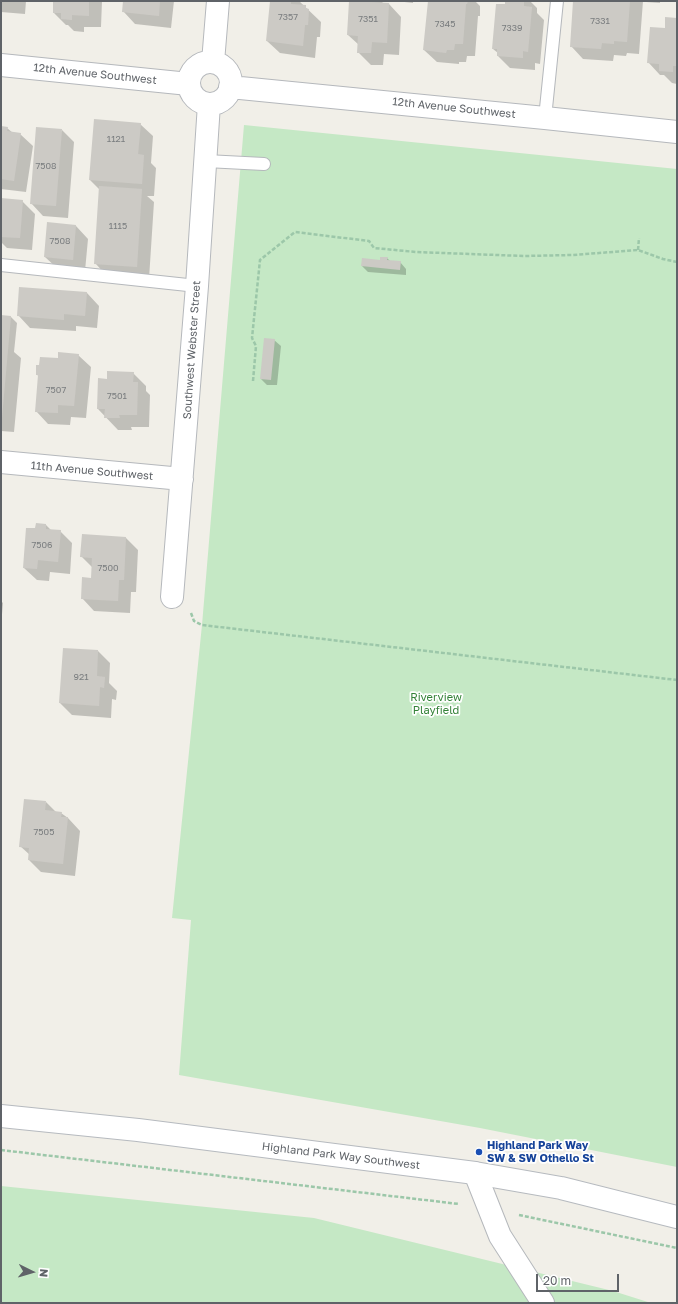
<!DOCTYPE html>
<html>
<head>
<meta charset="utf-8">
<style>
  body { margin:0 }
  #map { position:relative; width:678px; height:1304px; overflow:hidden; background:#f1efe8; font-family:"Golos Text",sans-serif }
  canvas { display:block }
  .frame { position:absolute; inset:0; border:2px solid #5f6368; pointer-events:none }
  .north { position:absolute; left:12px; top:1252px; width:40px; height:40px; -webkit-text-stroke:3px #fff; paint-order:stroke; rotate:95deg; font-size:11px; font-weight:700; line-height:16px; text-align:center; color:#5f6368 }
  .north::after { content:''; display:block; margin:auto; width:14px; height:18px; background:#5f6368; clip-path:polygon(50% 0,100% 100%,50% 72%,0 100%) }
  .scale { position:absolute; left:536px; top:1274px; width:83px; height:18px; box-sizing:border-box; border:2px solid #5f6368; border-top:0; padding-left:5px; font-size:12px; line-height:14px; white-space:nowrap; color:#5f6368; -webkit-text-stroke:3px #fff; paint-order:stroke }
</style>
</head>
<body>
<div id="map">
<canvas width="678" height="1304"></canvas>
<div class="frame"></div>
<div class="north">N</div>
<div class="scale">20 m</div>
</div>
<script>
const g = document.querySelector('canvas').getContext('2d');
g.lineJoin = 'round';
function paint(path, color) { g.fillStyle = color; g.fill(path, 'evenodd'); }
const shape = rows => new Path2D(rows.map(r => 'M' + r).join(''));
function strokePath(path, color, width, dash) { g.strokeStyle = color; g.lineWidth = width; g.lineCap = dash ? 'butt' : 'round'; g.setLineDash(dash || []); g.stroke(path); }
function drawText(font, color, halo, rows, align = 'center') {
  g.font = font + ' "Golos Text",sans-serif'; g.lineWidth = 3.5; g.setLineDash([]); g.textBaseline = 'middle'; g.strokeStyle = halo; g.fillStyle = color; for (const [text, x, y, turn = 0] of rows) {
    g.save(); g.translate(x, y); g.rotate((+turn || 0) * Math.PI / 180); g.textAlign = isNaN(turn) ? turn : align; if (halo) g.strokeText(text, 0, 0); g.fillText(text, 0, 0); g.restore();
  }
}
const green = shape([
  [244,125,677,169,677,1167,480,1128,179,1075,191,920,172,918,202,625],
  [1,1186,314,1218,613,1291,651,1303,1,1303]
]);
const shadow = shape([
  [1,1,26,1,25,14,1,12],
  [54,1,102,1,101,27,84,27,84,32,74,31,68,25,66,25,54,13],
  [124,1,174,1,171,28,135,24,123,11],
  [271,1,299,1,321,22,320,37,317,37,315,58,280,53,267,41],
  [350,1,382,1,383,4,389,4,401,17,399,55,384,54,383,65,371,65,358,52,359,45,348,35],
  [396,1,413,1,413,3],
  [429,1,475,1,480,6,480,16,478,16,475,56,467,56,466,62,459,62,459,64,437,62,424,50],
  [506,1,530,1,537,8,537,13,544,20,540,64,535,63,535,70,510,68,498,56,498,53,493,49],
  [574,1,643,1,639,54,627,53,626,56,614,55,613,61,583,59,571,46],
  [645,1,660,1,660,3,646,2],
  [677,19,677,84,672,83,664,75,660,75,648,62,666,29],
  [140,124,153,136,151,163,156,168,154,196,147,196,154,202,149,279,107,276,95,263,100,190,90,180],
  [1,127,7,128,13,133,20,134,33,146,26,192,1,189],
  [62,130,74,142,68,218,43,216,31,203],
  [1,199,22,201,35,214,32,250,7,248,1,242],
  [48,223,76,226,88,239,85,271,58,269,45,257],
  [387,258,391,262,400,262,406,269,406,275,368,272,362,266],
  [20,288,87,293,99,306,97,328,76,326,76,331,30,328,18,315],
  [1,316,11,317,17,323,14,352,21,358,14,432,1,431],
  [274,340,281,346,277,385,267,385,261,379],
  [78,355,91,367,86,418,71,417,70,425,48,424,36,411,39,376,37,375,59,359],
  [133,373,146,386,146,391,150,395,149,427,131,427,132,430,118,430,98,409,108,380],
  [46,525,51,530,60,531,72,543,70,574,50,572,49,581,37,580,24,568,36,529],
  [83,535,126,538,138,550,136,592,131,592,130,613,94,611,82,598,92,579,93,568,82,557],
  [1,601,3,603,1,626],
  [98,651,110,663,109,683,117,691,116,700,112,699,111,718,72,715,60,703],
  [46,802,56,812,61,813,68,818,80,831,75,876,41,872,29,860,30,855,20,846]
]);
const building = shape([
  [53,1,89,1,89,16,72,15,72,20,61,19,61,13,53,13],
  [123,1,160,1,159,16,122,12],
  [270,1,291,1,291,4,306,5,306,8,309,9,308,25,305,25,303,46,266,41],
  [349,1,371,1,371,2,389,3,387,43,372,42,371,53,357,53,358,36,347,35],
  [428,1,468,1,467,4,466,4,463,44,455,44,454,50,447,50,446,53,423,50],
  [505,1,524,1,524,6,532,7,528,52,523,51,523,58,497,56,497,49,492,49,496,4,505,4],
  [573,1,630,1,627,42,614,41,614,44,602,43,601,49,570,47],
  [665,17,677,18,677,66,673,66,673,72,659,71,659,64,647,63,650,27,665,28],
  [94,119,141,123,138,154,144,155,142,184,89,180],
  [1,126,8,127,7,131,21,133,14,181,1,179],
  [36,127,62,129,56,206,30,204],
  [99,186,142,189,137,267,94,264],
  [1,198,23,200,20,238,1,237],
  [47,222,76,225,73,260,44,257],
  [380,257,388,257,387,260,401,261,400,270,361,266,362,258,380,260],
  [19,287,87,292,85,316,64,314,64,320,17,316],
  [1,315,11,316,2,417,1,417],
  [264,338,275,339,271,380,260,379],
  [58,352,79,354,74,406,58,405,58,413,35,412,38,375,36,375,36,365,39,365,40,357,58,358],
  [107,371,134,372,133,382,138,382,137,415,119,415,120,418,104,418,105,409,97,409,98,378,107,379],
  [36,523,46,524,46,529,61,530,58,562,38,560,37,569,23,568,26,528,35,528],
  [82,534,126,537,124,580,119,580,118,601,81,599,82,577,91,578,92,558,80,557],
  [63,648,98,650,97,676,105,677,104,688,100,687,99,706,59,703],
  [24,799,46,801,45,810,62,812,61,817,68,817,63,864,28,860,29,848,19,847]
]);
const path = shape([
  [638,250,639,238],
  [253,381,256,346,252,338,260,260,295,232,369,241,374,248,416,252,524,256,573,255,638,250,663,259,677,262],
  [191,613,194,621,202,625,677,680],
  [1,1150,459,1204],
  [519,1215,677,1248]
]);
const lane = shape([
  [545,118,557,1],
  [206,161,264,164],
  [1,265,197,286]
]);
const street = shape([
  [213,62,218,1],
  '189 83a21 21 0 1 1 42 0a21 21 0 1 1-42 0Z',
  [1,65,189,84],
  [230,87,545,118,677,132],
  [1,462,182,479],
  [172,597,197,286,209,104],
  [475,1173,500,1236,543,1303]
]);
const secondary = shape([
  [1,1116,138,1130,475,1173,561,1188,677,1217]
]);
const markers = [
  [479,1152,4,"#1a4fb4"]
];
const numberNames = [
  ["7357",288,17],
  ["7351",368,19],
  ["7331",600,21],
  ["7345",445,24],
  ["7339",512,28],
  ["1121",116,139],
  ["7508",46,166],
  ["1115",118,226],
  ["7508",60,241],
  ["7507",56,390],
  ["7501",117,396],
  ["7506",42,545],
  ["7500",108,568],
  ["921",81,677],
  ["7505",44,832]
];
const streetNames = [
  ["12th Avenue Southwest",95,74,6],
  ["12th Avenue Southwest",454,108,6],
  ["Southwest Webster Street",192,350,-86],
  ["11th Avenue Southwest",92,471,5],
  ["Highland Park Way Southwest",341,1156,7]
];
const parkNames = [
  ["Riverview",436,698],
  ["Playfield",436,711]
];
const transitNames = [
  ["Highland Park Way",487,1146],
  ["SW & SW Othello St",487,1159]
];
paint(green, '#c5e8c5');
paint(shadow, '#0003');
paint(building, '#cccac5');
strokePath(lane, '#b5b8bc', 14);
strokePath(street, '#b5b8bc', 24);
strokePath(secondary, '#b6babf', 24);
strokePath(path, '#9cc7a9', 2.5, [4, 2]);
strokePath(lane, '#fff', 12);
strokePath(street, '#fff', 22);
strokePath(secondary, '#fff', 22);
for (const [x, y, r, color] of markers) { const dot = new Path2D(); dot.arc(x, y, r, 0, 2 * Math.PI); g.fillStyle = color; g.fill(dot); strokePath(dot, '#fff', 1.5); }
drawText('9px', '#7a7d7f', null, numberNames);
drawText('11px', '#5f6368', '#fff', streetNames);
drawText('11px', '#348238', '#fff', parkNames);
drawText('bold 11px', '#164399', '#fff', transitNames, 'left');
</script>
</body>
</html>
